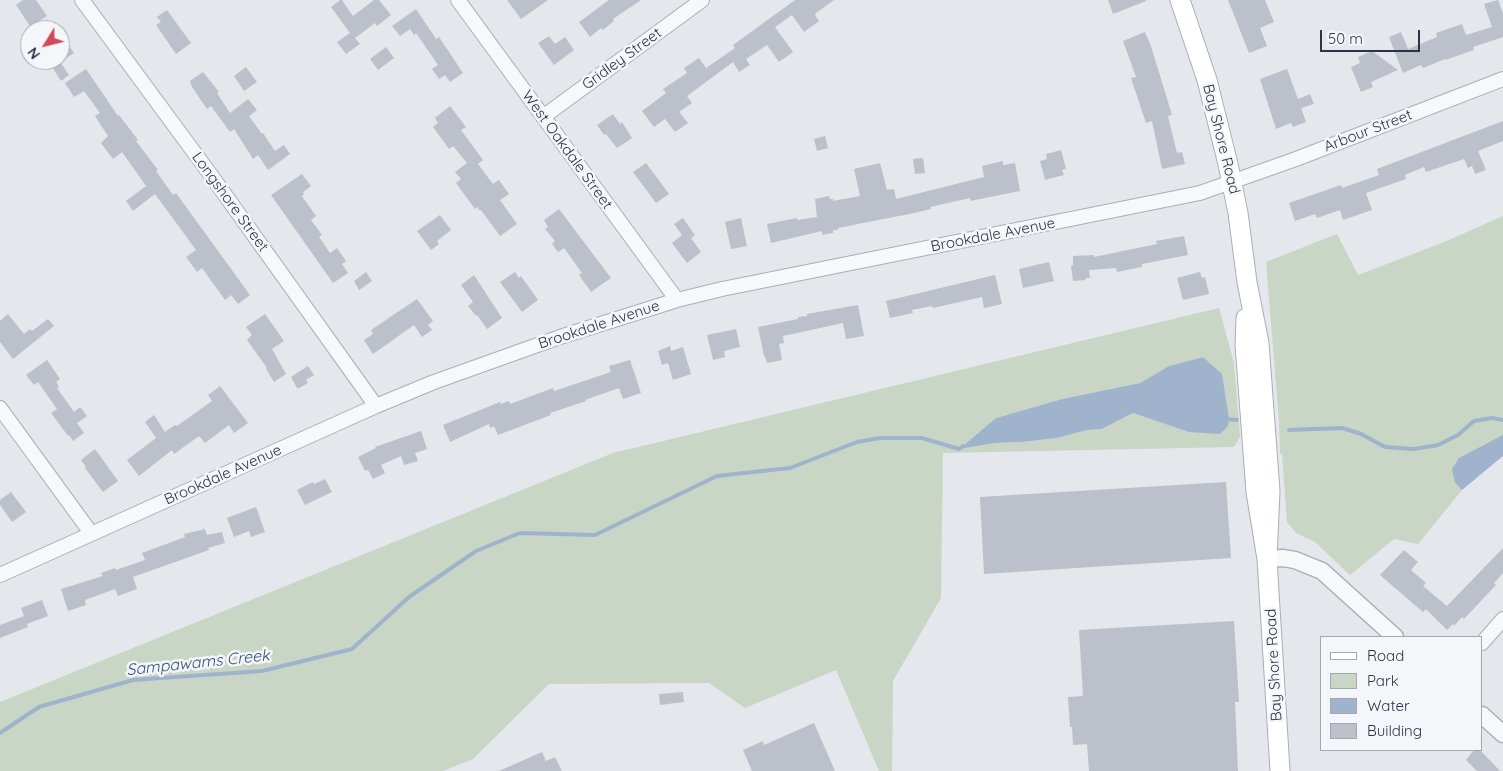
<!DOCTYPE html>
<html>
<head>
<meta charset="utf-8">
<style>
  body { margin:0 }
  #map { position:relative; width:1503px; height:771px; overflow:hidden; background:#e4e7ec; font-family:Quicksand,sans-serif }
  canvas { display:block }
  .legend { position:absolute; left:1320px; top:636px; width:162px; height:115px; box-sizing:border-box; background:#f4f6f9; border:1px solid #a4a8b1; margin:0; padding:6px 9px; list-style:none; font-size:15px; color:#2b3445 }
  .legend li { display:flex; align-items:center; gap:10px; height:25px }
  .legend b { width:25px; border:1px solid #a4a8b1 }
  .north { position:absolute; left:20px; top:20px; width:50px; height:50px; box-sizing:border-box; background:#f4f6f9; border:1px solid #a4a8b1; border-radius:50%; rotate:234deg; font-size:14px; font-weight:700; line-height:20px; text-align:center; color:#2b3445 }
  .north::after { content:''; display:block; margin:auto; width:18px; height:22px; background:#d1495b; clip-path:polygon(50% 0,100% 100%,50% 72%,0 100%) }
  .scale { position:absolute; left:1320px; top:30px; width:100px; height:22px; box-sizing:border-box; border:2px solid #2b3445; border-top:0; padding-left:6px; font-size:15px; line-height:18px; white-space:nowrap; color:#2b3445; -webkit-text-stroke:4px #f4f6f9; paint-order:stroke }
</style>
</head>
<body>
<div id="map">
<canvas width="1503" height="771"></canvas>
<ul class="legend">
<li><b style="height:6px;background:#fff"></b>Road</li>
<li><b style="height:14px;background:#c9d6c5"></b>Park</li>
<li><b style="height:14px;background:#9fb4cc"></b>Water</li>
<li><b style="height:14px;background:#bbc0ca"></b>Building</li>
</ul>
<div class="north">N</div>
<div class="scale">50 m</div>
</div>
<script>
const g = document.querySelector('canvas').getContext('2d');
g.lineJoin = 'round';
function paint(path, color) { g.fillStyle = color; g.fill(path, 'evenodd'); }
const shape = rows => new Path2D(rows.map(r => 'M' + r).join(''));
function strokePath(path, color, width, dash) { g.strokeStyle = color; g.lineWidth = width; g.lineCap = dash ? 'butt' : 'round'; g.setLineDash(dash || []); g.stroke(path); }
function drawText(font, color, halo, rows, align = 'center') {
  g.font = font + ' Quicksand,sans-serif'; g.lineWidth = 5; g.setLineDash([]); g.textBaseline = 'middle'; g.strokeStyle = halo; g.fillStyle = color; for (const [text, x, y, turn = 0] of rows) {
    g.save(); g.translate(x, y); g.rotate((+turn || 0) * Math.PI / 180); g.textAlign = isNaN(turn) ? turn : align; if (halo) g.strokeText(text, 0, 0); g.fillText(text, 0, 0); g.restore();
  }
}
const green = shape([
  [1503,216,1503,435,1455,483,1462,490,1418,544,1394,539,1350,575,1315,542,1296,533,1287,522,1282,455,1280,453,1279,421,1266,262,1337,234,1358,275,1442,243],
  [1219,308,1234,363,1240,437,1234,447,943,453,941,598,893,681,892,771,879,771,836,670,745,708,709,683,549,684,473,759,443,771,0,771,0,702,613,453],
  [1203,357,1157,421,1133,413,1102,429,1087,430,1057,438,1022,442,995,443,960,448,996,418,1062,399,1140,383,1169,366]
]);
const water = shape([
  [1203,357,1222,374,1229,419,1228,426,1220,434,1189,432,1133,413,1102,429,1087,430,1057,438,1022,442,995,443,959,449,996,418,1062,399,1140,383,1169,366],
  [1503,435,1503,456,1462,490,1455,483,1452,469,1459,458]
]);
const stream = shape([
  [1226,419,1237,420],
  [1289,430,1342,428,1361,434,1385,447,1414,449,1438,445,1458,435,1474,421,1492,418,1503,420],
  [0,733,39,707,133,680,262,671,352,649,409,597,476,551,520,533,595,535,717,476,790,468,857,442,880,438,922,438,959,449,963,446]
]);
const building = shape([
  [23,0,36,0,47,16,30,26,16,5],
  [340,0,342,0,353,16,374,0,379,0,391,15,377,26,375,23,355,38,360,44,346,54,337,42,350,33,331,7],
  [507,0,548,0,521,19],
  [609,0,641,0,613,19,614,21,603,30,601,28,590,37,579,22],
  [795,0,834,0,816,13,815,15,819,21,804,32,792,15,775,27,793,52,779,62,767,45,746,59,750,65,739,72,733,62,687,96,692,103,679,112,688,123,675,132,665,119,654,127,642,111,666,93,663,89,687,73,684,68,699,58,706,68,735,48,733,45],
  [1108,0,1146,0,1146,1,1113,14],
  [1228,0,1265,0,1274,22,1260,28,1267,46,1249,53],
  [1498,0,1503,14,1503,37,1473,47,1474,50,1445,60,1445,59,1423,68,1421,65,1403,73,1389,37,1401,32,1408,49,1437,37,1436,33,1462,24,1466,35,1492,27,1484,4],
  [416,9,436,39,439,37,463,73,450,82,445,75,439,79,432,69,438,65,416,33,414,35,410,29,400,36,392,26],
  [167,10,191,43,176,54,156,25,161,22,157,17],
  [1145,32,1151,46,1172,115,1168,116,1177,153,1182,152,1185,164,1162,169,1152,121,1146,123,1131,78,1136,77,1123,41],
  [60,33,74,53,60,62,69,75,61,81,48,60,58,60,60,62],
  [549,36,555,44,565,37,574,50,554,65,538,43],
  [386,47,394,58,378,70,370,59],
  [1372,51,1398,70,1371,82,1373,87,1361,92,1351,67,1360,63,1358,57],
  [246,67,257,82,244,91,234,76],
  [86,69,118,116,119,115,138,140,136,141,158,170,156,171,173,195,176,193,250,295,238,304,231,295,225,300,202,268,197,272,186,257,196,250,155,194,133,211,126,201,146,186,122,152,113,159,101,143,108,136,95,116,100,113,84,91,74,97,65,83],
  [1287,69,1298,99,1310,94,1314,104,1301,108,1306,122,1293,127,1291,123,1276,129,1260,79],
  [203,72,219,92,217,93,230,113,248,99,257,110,249,116,262,134,263,133,275,151,284,145,290,154,268,170,258,155,253,159,234,129,230,132,211,106,207,109,192,87,190,81],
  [450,106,466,127,461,130,483,160,478,164,493,184,499,180,509,194,500,200,517,224,500,236,481,210,480,211,477,207,475,209,456,183,461,179,455,172,467,163,453,146,449,149,433,127,438,123,435,118],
  [613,114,620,124,622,122,632,138,617,148,606,134,604,135,597,125],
  [1503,121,1503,141,1478,151,1486,170,1475,174,1472,166,1468,168,1464,159,1426,172,1424,167,1405,175,1406,179,1366,193,1372,210,1343,220,1340,210,1317,218,1315,214,1295,221,1289,203,1341,185,1342,188,1379,175,1377,169],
  [825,136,828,148,817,151,814,139],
  [1061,150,1066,169,1062,170,1064,175,1045,180,1040,161,1047,159,1046,154],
  [923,158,925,173,915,174,913,159],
  [1003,161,1003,165,1015,163,1020,191,970,201,970,198,930,207,931,209,914,213,838,228,838,230,833,230,833,233,822,235,822,231,771,243,767,224,797,218,797,220,817,217,815,199,829,196,830,199,833,199,833,201,860,196,854,169,880,163,887,190,894,189,896,199,984,177,982,166],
  [646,163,669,194,656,203,633,172],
  [302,174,311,186,303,192,304,194,302,196,316,216,311,220,322,235,319,237,330,253,337,248,346,261,342,264,348,273,333,283,271,195],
  [559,209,611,278,591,292,579,275,582,273,564,248,558,252,552,244,555,241,545,229,548,227,544,220],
  [440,215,451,230,437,241,439,244,431,250,417,231],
  [683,218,695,235,691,238,701,252,687,263,672,243,682,235,674,224],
  [741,218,747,246,731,249,725,222],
  [1184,236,1188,255,1142,264,1142,267,1117,272,1116,268,1089,270,1090,278,1085,278,1086,280,1073,281,1071,266,1073,265,1073,256,1094,255,1094,257,1157,244,1156,241],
  [1049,262,1054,281,1023,288,1019,269],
  [366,272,372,281,359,290,354,281],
  [515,272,519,278,521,276,538,300,522,312,500,282],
  [1200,272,1202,278,1205,277,1209,294,1183,300,1177,278],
  [474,275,502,318,487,329,477,315,476,316,468,306,473,302,461,285],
  [995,275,1002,304,984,308,982,297,933,308,932,306,912,310,913,313,890,318,886,301],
  [417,299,433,321,428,325,432,330,422,337,414,325,373,354,364,340,373,334,371,330],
  [858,305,864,336,846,339,843,323,783,336,784,343,779,344,782,360,767,363,765,356,764,356,758,327,798,319,798,317,807,316,807,314],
  [8,314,24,334,30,329,32,331,48,319,54,326,13,359,0,342,0,321],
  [265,314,284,341,272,349,286,374,274,382,266,369,267,368,247,340,252,335,246,327],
  [736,329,740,347,724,351,725,357,713,360,707,335],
  [670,346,671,351,683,347,691,374,673,380,668,363,662,365,658,351],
  [47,360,60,379,56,382,59,387,57,388,74,412,80,407,87,416,77,423,84,433,73,441,69,435,68,436,51,413,57,409,38,382,34,385,26,375],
  [630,360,641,393,623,399,619,388,585,400,586,401,550,413,551,415,498,435,494,426,490,428,489,424,450,442,443,425,500,402,501,404,509,401,510,404,553,388,554,391,611,372,609,366],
  [308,366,314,375,306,380,308,383,299,388,297,388,291,377],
  [220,386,248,423,234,433,229,425,205,443,199,436,174,454,172,450,139,476,127,460,156,438,145,422,154,415,165,432,175,425,177,426,212,401,208,395],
  [421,431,427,449,415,453,418,461,404,465,401,456,381,465,385,473,373,479,368,470,365,471,358,457,376,448,375,447],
  [95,449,118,481,103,492,85,468,86,467,81,460],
  [325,479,332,492,305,505,297,490,313,482,314,484],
  [1226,482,1231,558,984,574,980,497],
  [11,492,26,512,12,522,0,505,0,500],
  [256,507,265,532,251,537,249,531,234,537,227,518],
  [205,529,207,535,222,532,225,543,208,548,209,550,133,577,137,589,118,596,115,589,85,600,86,605,68,611,61,589,103,576,101,573,115,568,116,570,145,560,142,553,185,537,184,534],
  [1503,548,1503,573,1494,583,1496,585,1464,619,1462,617,1454,626,1453,624,1447,630,1426,609,1423,612,1380,575,1404,550,1418,562,1411,570,1426,583,1423,586,1447,606],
  [42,600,48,616,27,624,21,608],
  [24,616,28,627,0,638,0,625],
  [1234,621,1239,702,1235,702,1238,771,1089,771,1087,744,1073,745,1072,727,1070,727,1068,697,1083,696,1079,630],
  [683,692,684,702,660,705,659,694],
  [814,723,835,771,752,771,743,750,763,741,764,745],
  [1474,750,1480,750,1500,771,1477,771,1466,760],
  [542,752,546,761,555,757,562,771,499,771]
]);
const minor = shape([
  [82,0,213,178,376,406],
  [458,0,677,300],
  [543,117,702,0],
  [0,408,91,533],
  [0,575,376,406,434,382,560,337,677,300,722,289,1200,193,1296,159,1503,79],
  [1482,643,1503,619]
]);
const tertiary = shape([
  [1267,559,1283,558,1295,560,1322,571,1395,637],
  [1482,715,1503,734]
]);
const secondary = shape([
  [1180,0,1207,80,1228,164,1238,213,1247,282,1259,343,1270,491,1267,559],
  [1246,318,1245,345,1256,492,1267,559,1280,771]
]);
const streetNames = [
  ["Gridley Street",622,59,-36],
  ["Arbour Street",1368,131,-21],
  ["Bay Shore Road",1221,139,76],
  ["West Oakdale Street",567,150,54],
  ["Longshore Street",230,202,54],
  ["Brookdale Avenue",993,235,-11],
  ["Brookdale Avenue",599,325,-18],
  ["Brookdale Avenue",223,475,-24],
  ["Bay Shore Road",1274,665,-93]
];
const waterNames = [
  ["Sampawams Creek",198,663,-6]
];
paint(green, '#c9d6c5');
paint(water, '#9fb4cc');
strokePath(stream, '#9fb4cc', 4);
paint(building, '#bbc0ca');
strokePath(minor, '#a9aeb7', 16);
strokePath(tertiary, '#a9aeb7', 19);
strokePath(secondary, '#a9aeb7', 21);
strokePath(minor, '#f7f8fa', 14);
strokePath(tertiary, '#f7f8fa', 16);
strokePath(secondary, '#fff', 19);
drawText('15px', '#2b3445', '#f4f6f9', streetNames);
drawText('italic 16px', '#34527a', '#f4f6f9', waterNames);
</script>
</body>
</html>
